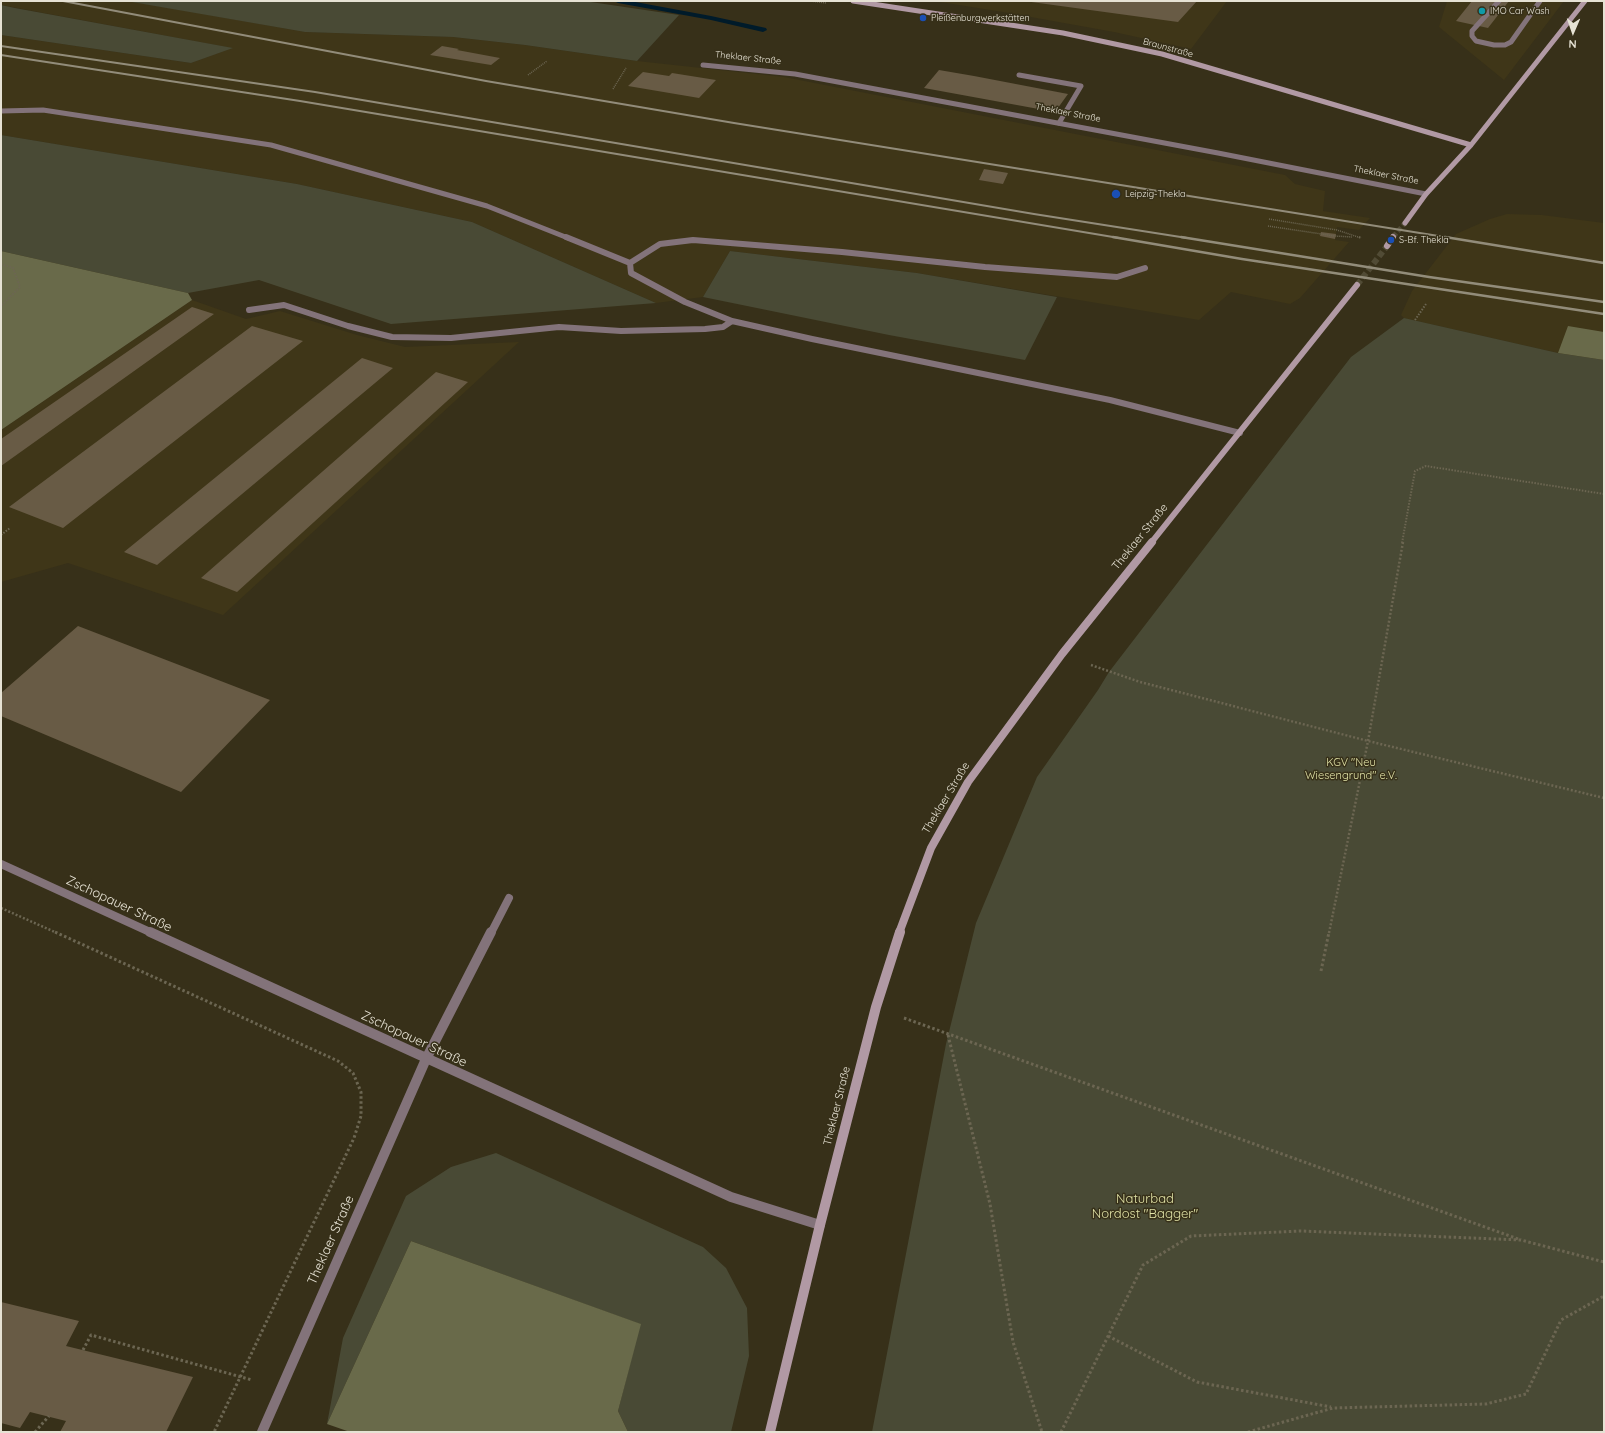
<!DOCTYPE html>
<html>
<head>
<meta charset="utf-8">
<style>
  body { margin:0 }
  #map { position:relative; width:1605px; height:1433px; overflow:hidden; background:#373019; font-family:Quicksand,sans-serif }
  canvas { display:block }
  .frame { position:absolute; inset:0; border:2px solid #e6e2d4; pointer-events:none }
  .north { position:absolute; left:1553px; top:12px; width:40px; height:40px; -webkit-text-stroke:3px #373019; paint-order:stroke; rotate:182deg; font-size:11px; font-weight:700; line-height:16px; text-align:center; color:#e6e2d4 }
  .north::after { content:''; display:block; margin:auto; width:14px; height:18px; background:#e6e2d4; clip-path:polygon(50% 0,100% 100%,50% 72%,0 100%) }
</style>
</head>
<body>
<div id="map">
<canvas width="1605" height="1433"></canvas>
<div class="frame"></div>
<div class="north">N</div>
</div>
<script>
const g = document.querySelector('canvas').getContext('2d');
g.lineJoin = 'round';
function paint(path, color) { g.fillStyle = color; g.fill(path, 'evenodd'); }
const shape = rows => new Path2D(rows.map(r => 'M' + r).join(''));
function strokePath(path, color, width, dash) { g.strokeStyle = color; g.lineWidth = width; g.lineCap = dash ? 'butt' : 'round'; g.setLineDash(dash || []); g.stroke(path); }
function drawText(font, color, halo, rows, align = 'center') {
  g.font = font + ' Quicksand,sans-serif'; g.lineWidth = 3; g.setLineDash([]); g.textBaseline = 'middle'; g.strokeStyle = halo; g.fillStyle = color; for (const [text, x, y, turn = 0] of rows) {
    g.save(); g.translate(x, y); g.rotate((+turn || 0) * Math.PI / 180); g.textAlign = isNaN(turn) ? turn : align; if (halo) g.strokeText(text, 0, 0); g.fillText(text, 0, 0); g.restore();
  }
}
const built = shape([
  [1,1,130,1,305,32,453,37,525,45,637,61,784,77,1285,175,1295,184,1325,191,1323,211,1370,218,1359,230,1337,227,1335,240,1349,242,1300,298,1290,304,1231,292,1199,320,917,273,730,251,703,297,656,303,472,222,297,184,1,135,1,35,191,63,232,48,1,5],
  [934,1,1227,1,1191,49,1114,32,1003,12],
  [1447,1,1564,1,1504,80,1439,27],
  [1507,214,1542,215,1604,223,1604,360,1558,353,1404,318,1401,315,1412,291,1456,234,1490,219],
  [192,300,246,319,280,311,357,335,405,347,519,342,223,615,68,563,1,582,1,430]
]);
const green = shape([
  [584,1,679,15,637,61,525,45,453,37,305,32,132,2],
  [1,5,15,8,233,48,191,63,1,35],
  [1,135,297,184,472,222,656,303,391,324,259,280,188,293,1,251],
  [730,251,917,273,1057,297,1025,360,889,335,703,297],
  [1404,318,1558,353,1604,360,1604,1432,872,1432,946,1044,976,923,1037,777,1098,690,1109,672,1351,357],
  [496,1153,703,1247,726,1268,747,1308,749,1356,731,1432,628,1432,618,1411,640,1324,411,1241,327,1424,343,1338,406,1196,451,1167]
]);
const forest = shape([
  [1,251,188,293,192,300,1,430],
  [1568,326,1604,332,1604,360,1558,353],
  [411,1241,641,1324,618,1411,628,1432,350,1432,327,1424]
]);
const stream = shape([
  [614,1,630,1,711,16,766,28,767,30,763,32,711,20,618,3,614,1]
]);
const building = shape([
  [1024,1,1197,1,1178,22],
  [1472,1,1509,1,1488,28,1456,21],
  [442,46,459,49,457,50,500,58,491,65,430,55],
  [939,70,974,76,1068,94,1055,112,924,88],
  [643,72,669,76,672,73,716,80,699,98,628,86],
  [984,169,1008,173,1003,184,979,180],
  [1321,232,1336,234,1335,239,1320,236],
  [192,307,214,314,1,466,1,439],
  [252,326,303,341,63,528,9,507],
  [362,358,393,368,157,565,124,552],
  [436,372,468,382,237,592,201,578],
  [78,626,270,700,181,792,1,716,1,693],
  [1,1302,79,1321,66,1346,193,1377,166,1432,60,1432,66,1421,30,1412,20,1428,1,1423]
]);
const secondaryTunnelFar1 = shape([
  [1393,237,1405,223]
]);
const secondaryTunnel = shape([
  [1357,285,1387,246]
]);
const pathFar3 = shape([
  [811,1,826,3],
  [528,75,547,61],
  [613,89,626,68],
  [1269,219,1337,230,1361,238],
  [1268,226,1335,236,1352,237]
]);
const pathFar2 = shape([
  [1359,237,1361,238],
  [1,264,13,268,20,287,1,306],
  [1415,320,1426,304],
  [1,535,10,528],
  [1402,543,1415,471,1426,466,1604,494]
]);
const pathFar1 = shape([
  [1091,665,1140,682,1368,741,1604,798],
  [1,908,57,933],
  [1329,933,1368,741,1403,542]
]);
const path = shape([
  [55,932,338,1061,353,1073,361,1092,361,1116,354,1138,214,1432],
  [1321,971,1329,932],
  [904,1018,1521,1240],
  [948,1035,990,1204,1013,1342,1042,1432],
  [1108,1336,1197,1382,1331,1407],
  [83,1350,91,1335,252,1380],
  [35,1432,49,1416],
  [1061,1432,1143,1265,1191,1236,1301,1231,1521,1240,1604,1262],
  [1248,1432,1333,1408,1486,1404,1526,1394,1561,1320,1604,1296]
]);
const serviceFar3 = shape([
  [1499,1,1472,31,1472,36,1476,41,1494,45,1505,45,1511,42,1540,1],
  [1019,75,1081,86,1059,123],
  [1,111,43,110,271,145,487,206,568,238]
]);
const serviceFar2 = shape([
  [566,237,630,263,631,273,685,302,732,321],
  [630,263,660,244,693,240,842,252,985,267,1117,277,1145,268],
  [249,310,284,305,348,326,392,337,451,338,559,327,621,331,705,329,723,327,732,321,812,339,1110,400,1240,433]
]);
const serviceFar1 = shape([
  [491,933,509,898]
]);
const service = shape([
  [426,1059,491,932]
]);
const minorFar2 = shape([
  [703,65,795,74,1218,153,1426,194]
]);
const minorFar1 = shape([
  [1,864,152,933]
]);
const minor = shape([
  [150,932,731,1197,820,1225],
  [262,1432,426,1059]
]);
const secondaryFar3 = shape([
  [853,1,1063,33,1162,54,1471,145],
  [1405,223,1426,194,1471,145,1585,1],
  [1392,238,1393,237]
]);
const secondaryFar2 = shape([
  [1387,246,1393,237],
  [1151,543,1357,285]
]);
const secondaryFar1 = shape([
  [899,933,931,848,968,782,1062,654,1152,542]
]);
const secondary = shape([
  [770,1432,820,1225,876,1007,900,932]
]);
const railFar1 = shape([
  [63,1,486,81,734,123,1451,238],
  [1,46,315,92,1034,214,1187,238],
  [1,55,300,101,1119,238]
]);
const rail = shape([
  [1113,237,1242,259,1604,314],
  [1181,237,1429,277,1604,302],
  [1445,237,1604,263]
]);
const markers = [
  [1482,11,4,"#0f9aa8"],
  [923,18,4,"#1a4fb4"],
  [1116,194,5,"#1a4fb4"],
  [1391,240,4,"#1a4fb4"]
];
const farPoinames = [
  ["IMO Car Wash",1490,11],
  ["Pleißenburgwerkstätten",931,18],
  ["Leipzig-Thekla",1125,194],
  ["S-Bf. Thekla",1399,240]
];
const farStreetnames = [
  ["Braunstraße",1168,48,15],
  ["Theklaer Straße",748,58,6],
  ["Theklaer Straße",1068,113,11],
  ["Theklaer Straße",1386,175,11]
];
const streetNames = [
  ["Theklaer Straße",1140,537,-51],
  ["Theklaer Straße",946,798,-59],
  ["Theklaer Straße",837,1106,-76]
];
const parkNames = [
  ["KGV \"Neu",1351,763],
  ["Wiesengrund\" e.V.",1351,776]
];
const nearStreetnames = [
  ["Zschopauer Straße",119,904,25],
  ["Zschopauer Straße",414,1039,25],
  ["Theklaer Straße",331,1240,-66]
];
const nearParknames = [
  ["Naturbad",1145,1199],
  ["Nordost \"Bagger\"",1145,1214]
];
paint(built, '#3f3618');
paint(green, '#494a35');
paint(forest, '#696a4a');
paint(stream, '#001b2a');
paint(building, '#685b45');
strokePath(secondaryTunnelFar1, '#514b35', 5, [5, 2.5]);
strokePath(secondaryTunnel, '#514b35', 6, [6, 3]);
strokePath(pathFar3, '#6c6652', 1.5, [1, 1]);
strokePath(pathFar2, '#6c6652', 2, [1.5, 1.5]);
strokePath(pathFar1, '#6c6652', 2.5, [2, 2]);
strokePath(path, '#6c6652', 3, [2.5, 2.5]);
strokePath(serviceFar3, '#83737a', 5);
strokePath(serviceFar2, '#83737a', 6);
strokePath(serviceFar1, '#83737a', 8);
strokePath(service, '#83737a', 10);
strokePath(minorFar2, '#83737a', 5);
strokePath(minorFar1, '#83737a', 8);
strokePath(minor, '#83737a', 10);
strokePath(secondaryFar3, '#b199a4', 5);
strokePath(secondaryFar2, '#b199a4', 6);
strokePath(secondaryFar1, '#b199a4', 8);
strokePath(secondary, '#b199a4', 10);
strokePath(railFar1, '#928c7a', 2);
strokePath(rail, '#928c7a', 2.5);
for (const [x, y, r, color] of markers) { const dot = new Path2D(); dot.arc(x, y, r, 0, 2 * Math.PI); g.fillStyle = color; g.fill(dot); strokePath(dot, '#373019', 1.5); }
drawText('9px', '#e6e2d4', '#373019', farPoinames, 'left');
drawText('9px', '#e6e2d4', '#373019', farStreetnames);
drawText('11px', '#e6e2d4', '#373019', streetNames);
drawText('11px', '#e0e2a7', '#373019', parkNames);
drawText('13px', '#e6e2d4', '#373019', nearStreetnames);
drawText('13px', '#e0e2a7', '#373019', nearParknames);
</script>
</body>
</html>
